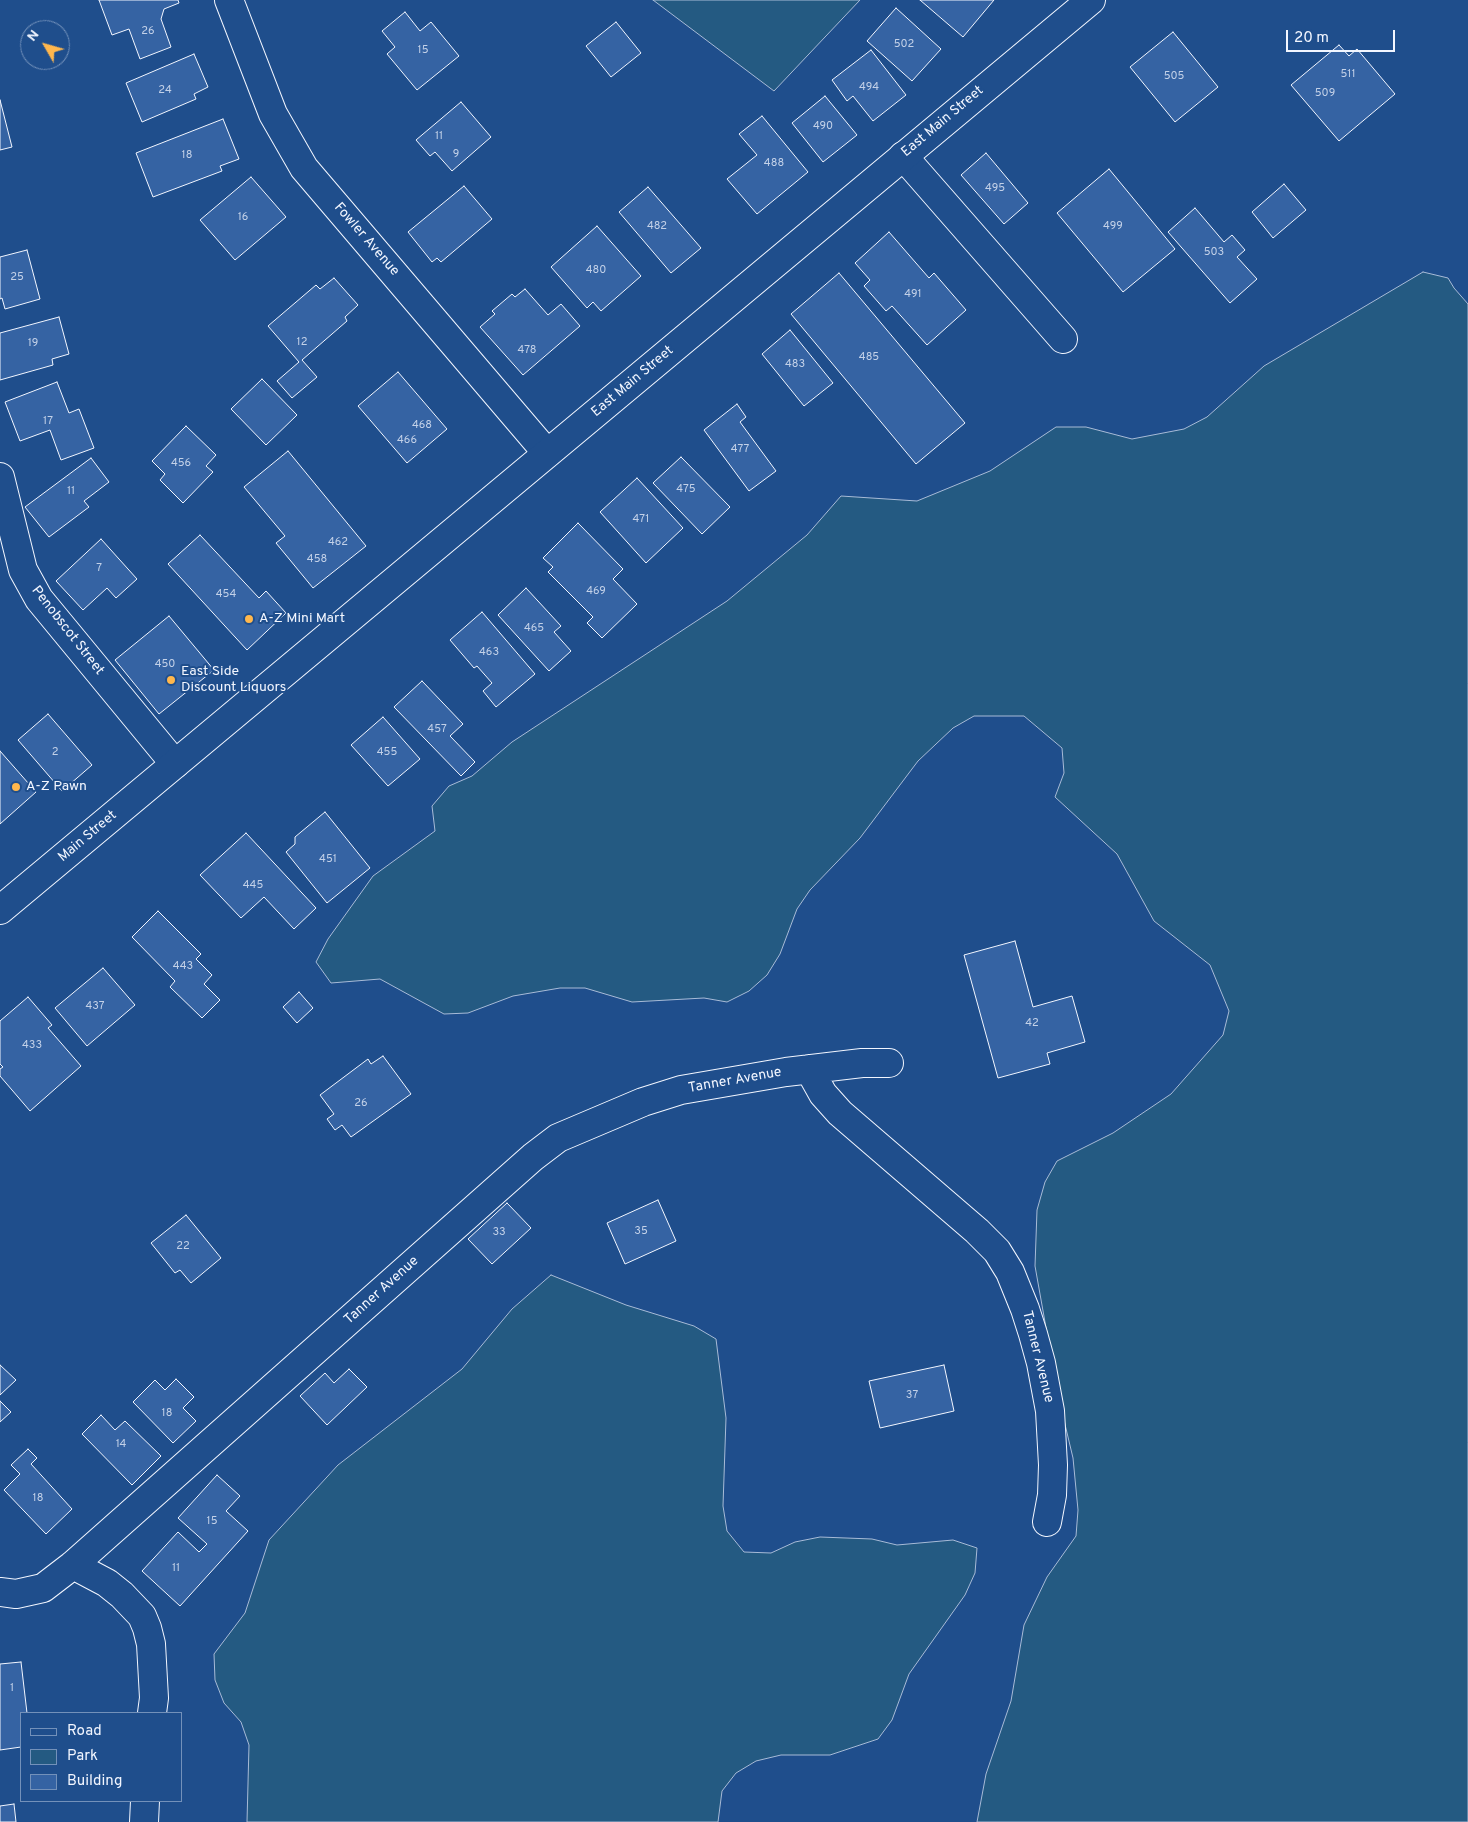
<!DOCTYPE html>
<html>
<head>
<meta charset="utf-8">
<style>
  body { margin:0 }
  #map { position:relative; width:1468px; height:1822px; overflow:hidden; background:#1f4e8c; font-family:Overpass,sans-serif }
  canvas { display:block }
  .legend { position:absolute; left:20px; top:1712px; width:162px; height:90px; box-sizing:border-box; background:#1f4e8c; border:1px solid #7391ba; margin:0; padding:6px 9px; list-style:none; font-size:15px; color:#f2f6ff }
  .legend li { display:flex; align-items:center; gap:10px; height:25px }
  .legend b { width:25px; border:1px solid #7391ba }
  .north { position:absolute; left:20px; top:20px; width:50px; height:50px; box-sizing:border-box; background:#1f4e8c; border:1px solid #7391ba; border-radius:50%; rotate:308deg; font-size:14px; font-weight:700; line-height:20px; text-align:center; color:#f2f6ff }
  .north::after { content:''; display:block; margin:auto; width:18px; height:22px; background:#ffb74d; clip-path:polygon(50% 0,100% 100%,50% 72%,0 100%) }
  .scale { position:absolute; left:1286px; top:30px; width:109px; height:22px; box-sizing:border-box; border:2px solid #f2f6ff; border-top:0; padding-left:6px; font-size:15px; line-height:18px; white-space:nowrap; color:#f2f6ff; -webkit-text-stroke:4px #1f4e8c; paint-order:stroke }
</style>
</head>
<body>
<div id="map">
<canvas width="1468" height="1822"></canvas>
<ul class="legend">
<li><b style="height:6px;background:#1f4e8c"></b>Road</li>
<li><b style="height:14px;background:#245a82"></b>Park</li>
<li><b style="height:14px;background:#3563a3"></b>Building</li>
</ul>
<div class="north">N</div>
<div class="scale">20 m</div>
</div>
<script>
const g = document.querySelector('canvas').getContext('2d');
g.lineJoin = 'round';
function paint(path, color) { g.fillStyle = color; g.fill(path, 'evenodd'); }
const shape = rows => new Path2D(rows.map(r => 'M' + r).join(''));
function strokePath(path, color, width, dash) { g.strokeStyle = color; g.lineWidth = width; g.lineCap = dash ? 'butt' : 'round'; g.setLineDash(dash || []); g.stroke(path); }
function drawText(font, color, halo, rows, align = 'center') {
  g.font = font + ' Overpass,sans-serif'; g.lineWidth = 4; g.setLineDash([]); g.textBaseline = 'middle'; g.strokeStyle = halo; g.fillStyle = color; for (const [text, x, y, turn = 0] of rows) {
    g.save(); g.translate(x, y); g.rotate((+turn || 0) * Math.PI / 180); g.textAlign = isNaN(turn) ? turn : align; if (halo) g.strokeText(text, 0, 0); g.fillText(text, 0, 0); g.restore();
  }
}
const green = shape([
  [653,0,860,0,774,91,653,0],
  [1423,272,1448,278,1454,288,1468,304,1468,1822,977,1822,986,1774,1011,1701,1024,1625,1047,1577,1076,1536,1078,1510,1073,1458,1058,1395,1035,1266,1037,1210,1045,1182,1057,1161,1113,1133,1171,1094,1223,1035,1229,1011,1210,965,1154,921,1117,854,1055,797,1064,773,1062,748,1024,716,974,716,953,728,918,761,860,838,810,890,797,909,780,954,767,975,749,991,727,1002,704,998,632,1002,585,988,560,988,513,996,468,1013,444,1014,380,979,331,983,316,962,328,939,373,876,435,831,432,806,449,786,472,776,512,742,727,601,807,535,841,496,917,501,990,471,1056,427,1086,427,1132,439,1184,429,1207,417,1264,366,1423,272],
  [551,1275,626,1305,694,1326,716,1339,726,1418,723,1506,727,1531,744,1552,771,1553,795,1542,820,1537,872,1539,897,1545,953,1540,977,1548,975,1573,965,1595,909,1674,892,1720,878,1739,830,1755,781,1755,756,1761,736,1773,722,1791,718,1822,247,1822,249,1745,241,1722,224,1703,215,1680,214,1654,245,1613,269,1540,338,1465,462,1369,512,1309,551,1275]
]);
const building = shape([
  [99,0,178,0,179,3,164,9,161,19,171,47,140,59,129,29,112,35,99,0],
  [920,0,994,0,963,37,920,0],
  [896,8,941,49,912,81,867,41,896,8],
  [405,12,420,31,431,22,459,56,417,90,387,54,395,47,382,31,405,12],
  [616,22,641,53,611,77,586,46,616,22],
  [1173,32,1218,87,1175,122,1130,67,1173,32],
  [1339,45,1349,56,1357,49,1395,94,1339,141,1291,85,1339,45],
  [871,50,906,95,873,121,853,96,847,101,832,80,871,50],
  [194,54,208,87,194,94,196,99,142,122,126,83,194,54],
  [825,96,857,135,823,162,792,123,825,96],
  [0,100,12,147,0,150,0,100],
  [461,102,491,137,452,171,435,152,430,156,416,140,461,102],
  [762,116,808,172,757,214,727,179,757,155,739,134,762,116],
  [223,119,239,159,220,166,222,171,153,197,136,153,223,119],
  [986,153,1028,203,1004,224,961,175,986,153],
  [1109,169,1175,249,1123,292,1057,213,1109,169],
  [251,177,286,217,235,260,200,220,251,177],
  [1284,184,1306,210,1273,238,1252,212,1284,184],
  [464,186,492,219,441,262,437,258,432,262,408,232,464,186],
  [648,187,701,248,671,273,619,212,648,187],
  [1195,208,1224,242,1232,235,1245,250,1237,257,1257,279,1230,303,1168,232,1195,208],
  [597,226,641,276,601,311,593,302,587,308,551,267,597,226],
  [889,232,929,278,934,273,966,310,927,345,892,306,886,311,864,286,870,280,855,263,889,232],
  [27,250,40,299,5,309,2,298,0,299,0,257,27,250],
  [839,273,965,423,916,464,791,314,839,273],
  [334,278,358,305,345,317,347,321,302,360,317,377,292,398,277,381,299,362,268,326,316,285,320,289,334,278],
  [525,289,548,315,561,304,580,326,523,375,480,327,495,314,492,311,512,294,515,297,525,289],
  [59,317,69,354,52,359,53,365,0,380,0,333,59,317],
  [790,330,833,383,804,406,762,354,790,330],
  [398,372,447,429,407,463,358,406,398,372],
  [262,379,297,415,266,445,231,409,262,379],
  [57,382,69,413,79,409,94,448,61,460,50,430,20,441,5,402,57,382],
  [737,404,746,417,740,422,776,471,749,491,704,430,737,404],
  [186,426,216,455,206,466,213,472,183,503,160,480,165,474,152,461,186,426],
  [288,451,366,546,313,588,276,543,285,536,244,487,288,451],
  [681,457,730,507,702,534,653,483,681,457],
  [91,458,109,482,84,501,89,507,49,537,25,507,91,458],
  [637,478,683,528,646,563,600,512,637,478],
  [578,523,623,569,613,579,637,604,602,638,587,623,593,617,548,572,553,567,543,558,578,523],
  [200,535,259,598,266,591,286,613,247,650,168,564,200,535],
  [101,539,137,579,116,598,107,588,83,610,56,581,101,539],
  [526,588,561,626,554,632,571,651,549,671,498,615,526,588],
  [482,612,535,674,496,707,483,691,492,683,477,666,474,668,450,640,482,612],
  [169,616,214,670,159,714,115,660,169,616],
  [422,681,463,724,450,736,475,762,461,776,394,707,422,681],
  [48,714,92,765,62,791,18,740,48,714],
  [383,717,420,759,388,786,351,745,383,717],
  [0,751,36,792,0,824,0,751],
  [325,812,370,868,327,903,286,852,295,844,295,837,325,812],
  [246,833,316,908,294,929,264,897,241,918,200,875,246,833],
  [158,911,201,954,196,959,212,975,204,984,220,1000,202,1018,170,987,175,981,132,937,158,911],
  [1015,941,1033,1007,1072,996,1085,1042,1047,1053,1050,1064,998,1078,964,955,1015,941],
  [103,968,135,1005,87,1046,55,1008,103,968],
  [299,992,313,1008,297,1023,283,1007,299,992],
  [28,997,52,1025,48,1028,81,1066,30,1111,0,1076,0,1069,3,1067,0,1064,0,1021,28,997],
  [383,1056,411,1094,351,1137,342,1125,335,1130,327,1119,334,1114,320,1095,368,1059,371,1064,383,1056],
  [658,1200,676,1241,625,1264,607,1223,658,1200],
  [507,1203,531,1228,492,1264,468,1239,507,1203],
  [186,1215,221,1258,191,1283,180,1270,175,1273,151,1243,186,1215],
  [0,1365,16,1380,0,1395,0,1365],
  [944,1365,954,1411,880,1428,869,1381,944,1365],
  [349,1369,367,1387,327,1425,300,1396,325,1373,334,1383,349,1369],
  [176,1379,194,1397,183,1408,196,1421,173,1443,133,1402,155,1380,165,1390,176,1379],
  [0,1401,11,1412,0,1422,0,1401],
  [101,1415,115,1430,125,1421,161,1456,132,1485,82,1434,101,1415],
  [28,1449,37,1458,31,1464,72,1509,46,1534,4,1490,20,1474,11,1465,28,1449],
  [217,1475,240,1496,226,1511,248,1531,180,1606,142,1571,178,1532,199,1552,207,1544,178,1518,217,1475],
  [21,1662,27,1713,21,1713,21,1747,0,1750,0,1664,21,1662],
  [14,1804,16,1822,0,1822,0,1806,14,1804]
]);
const minor = shape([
  [229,0,273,114,304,168,547,453],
  [903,156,1063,339],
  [0,477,23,570,39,599,175,764],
  [809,1069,823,1094,840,1113,977,1231,997,1251,1010,1272,1025,1309,1033,1334,1041,1363,1050,1411,1053,1465,1052,1495,1047,1522],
  [73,1565,107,1583,122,1595,142,1616,147,1628,151,1644,154,1698,152,1713],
  [0,1592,16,1594,43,1588,73,1565,533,1157,558,1138,643,1102,681,1090,786,1072,862,1063,889,1063],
  [144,1822,145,1801]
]);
const highway = shape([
  [0,910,1091,0]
]);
const markers = [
  [249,619,5,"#ffb74d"],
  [171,680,5,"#ffb74d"],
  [16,787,5,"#ffb74d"]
];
const numberNames = [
  ["26",148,32],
  ["502",904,45],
  ["15",423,51],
  ["511",1348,75],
  ["505",1174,77],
  ["494",869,88],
  ["24",165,91],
  ["509",1325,94],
  ["490",823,127],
  ["11",439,137],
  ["9",456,155],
  ["18",187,156],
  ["488",774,164],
  ["495",995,189],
  ["16",243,218],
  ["482",657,227],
  ["499",1113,227],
  ["503",1214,253],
  ["480",596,271],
  ["25",17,278],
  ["491",913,295],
  ["12",302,343],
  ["19",33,344],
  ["478",527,351],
  ["485",869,358],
  ["483",795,365],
  ["17",48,422],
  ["468",422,426],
  ["466",407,441],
  ["477",740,450],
  ["456",181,464],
  ["475",686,490],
  ["11",71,492],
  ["471",641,520],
  ["462",338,543],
  ["458",317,560],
  ["7",99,569],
  ["469",596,592],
  ["454",226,595],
  ["465",534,629],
  ["463",489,653],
  ["450",165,665],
  ["457",437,730],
  ["2",55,753],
  ["455",387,753],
  ["451",328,860],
  ["445",253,886],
  ["443",183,967],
  ["437",95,1007],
  ["42",1032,1024],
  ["433",32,1046],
  ["26",361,1104],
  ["35",641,1232],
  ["33",499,1233],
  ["22",183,1247],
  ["37",912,1396],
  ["18",167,1414],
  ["14",121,1445],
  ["18",38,1499],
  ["15",212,1522],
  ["11",176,1569],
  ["1",12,1689]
];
const streetNames = [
  ["East Main Street",943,122,-40],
  ["Fowler Avenue",366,240,49],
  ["East Main Street",633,382,-40],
  ["Penobscot Street",67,631,52],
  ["Main Street",88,837,-40],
  ["Tanner Avenue",735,1081,-10],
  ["Tanner Avenue",382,1291,-42],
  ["Tanner Avenue",1037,1357,76]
];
const poiNames = [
  ["A-Z Mini Mart",259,619],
  ["East Side",181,672],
  ["Discount Liquors",181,688],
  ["A-Z Pawn",26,787]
];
paint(green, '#245a82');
strokePath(green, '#a8bbd7', 1);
paint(building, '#3563a3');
strokePath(building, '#f2f6ff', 1);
strokePath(minor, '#f2f6ff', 30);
strokePath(highway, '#f2f6ff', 30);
strokePath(minor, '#1f4e8c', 28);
strokePath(highway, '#1f4e8c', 28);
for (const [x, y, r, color] of markers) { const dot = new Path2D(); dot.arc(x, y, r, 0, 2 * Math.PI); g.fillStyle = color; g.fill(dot); strokePath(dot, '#1f4e8c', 2); }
drawText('11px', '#c3d1e8', null, numberNames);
drawText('14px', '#f2f6ff', '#1f4e8c', streetNames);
drawText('14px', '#f2f6ff', '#1f4e8c', poiNames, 'left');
</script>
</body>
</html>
